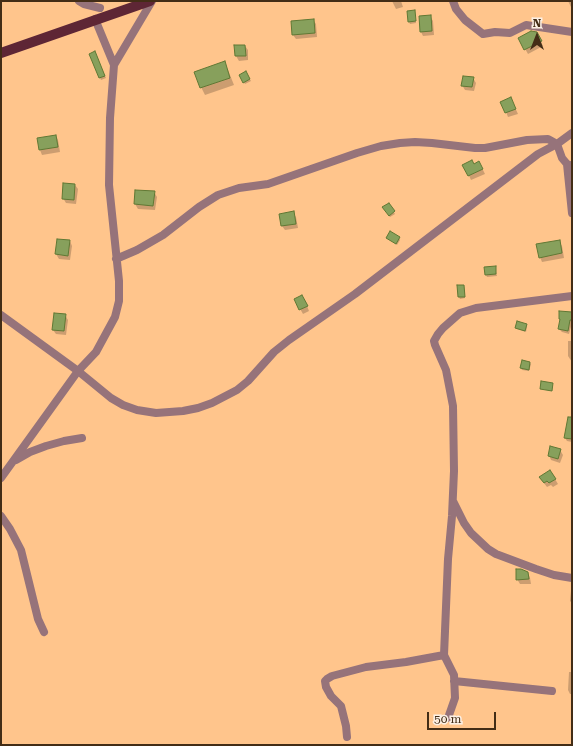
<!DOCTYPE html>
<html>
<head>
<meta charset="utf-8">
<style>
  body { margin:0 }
  #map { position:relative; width:573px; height:746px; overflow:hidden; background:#ffc58c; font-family:"Roboto Serif",serif }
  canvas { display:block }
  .frame { position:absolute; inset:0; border:2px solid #432d16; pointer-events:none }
  .north { position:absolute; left:517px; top:16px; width:40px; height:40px; -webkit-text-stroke:3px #fcf0e5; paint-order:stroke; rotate:0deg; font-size:11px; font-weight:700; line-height:16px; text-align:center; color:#432d16 }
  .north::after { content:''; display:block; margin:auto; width:14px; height:18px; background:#432d16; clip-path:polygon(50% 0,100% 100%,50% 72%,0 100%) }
  .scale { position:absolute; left:427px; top:712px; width:69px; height:18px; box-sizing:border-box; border:2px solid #432d16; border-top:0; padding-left:5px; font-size:12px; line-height:14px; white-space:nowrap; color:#432d16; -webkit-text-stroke:3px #fcf0e5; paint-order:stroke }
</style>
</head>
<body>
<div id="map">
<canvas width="573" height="746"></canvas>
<div class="frame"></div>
<div class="north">N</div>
<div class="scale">50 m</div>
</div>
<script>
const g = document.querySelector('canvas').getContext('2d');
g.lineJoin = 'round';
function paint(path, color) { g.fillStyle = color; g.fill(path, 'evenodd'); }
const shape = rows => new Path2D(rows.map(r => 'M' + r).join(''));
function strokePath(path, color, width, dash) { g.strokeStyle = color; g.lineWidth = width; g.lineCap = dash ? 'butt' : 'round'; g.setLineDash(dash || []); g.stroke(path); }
const shadow = shape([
  [392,1,401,1,403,7,396,9],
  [568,1,572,1,572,7,571,7],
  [414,11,416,23,410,24,409,22],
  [430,16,433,21,434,35,423,36,421,32],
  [313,20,316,24,317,37,296,39,293,35],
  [537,33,543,46,528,54,519,38],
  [245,46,248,50,248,60,239,61,236,56],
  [95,54,106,78,101,80,100,78],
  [224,63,228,70,234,85,205,95,201,87],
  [246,73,251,81,245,84,240,76],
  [473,78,476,83,474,91,465,90,462,85],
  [511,99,518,114,508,117,502,102],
  [56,136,58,140,60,152,42,155,40,150,38,139],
  [479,162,485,174,471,180,464,165,474,165],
  [75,185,78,189,76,204,66,203,63,198],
  [136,191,154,192,157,197,155,210,138,209,135,204],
  [389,204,395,214,390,217,384,207],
  [293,213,296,217,298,228,285,230,282,226],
  [387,238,399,238,400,240,397,245],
  [58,240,70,241,72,246,70,260,59,259,56,254],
  [559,241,562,246,564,258,542,262,540,257],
  [495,267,497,276,487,277,486,275],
  [464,286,465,298,460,299,459,297],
  [295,300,305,301,309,311,303,314],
  [572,313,572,323,569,334,562,332,559,329,561,321,560,318],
  [65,315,68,320,66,335,56,334,53,330],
  [526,325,527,327,526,332,517,329,516,327],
  [568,341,572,341,572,362,568,356],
  [529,362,531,364,529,371,522,370,521,368],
  [572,431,572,442,567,441,565,438],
  [560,450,563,455,560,463,551,460,549,455],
  [540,478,555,479,558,484,553,487,551,485,547,487],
  [528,573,530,578,531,584,520,584,517,579],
  [571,591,572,591,572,603,570,601],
  [569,672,572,672,572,694,570,694,568,690]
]);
const building = shape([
  [415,10,416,21,408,22,407,11,415,10],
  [431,15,432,31,420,32,419,16,431,15],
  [314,19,315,33,292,35,291,21,314,19],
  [531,31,537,32,542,41,524,50,518,38,531,31],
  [234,45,245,45,246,56,235,56,234,45],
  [95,51,105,76,99,78,89,54,95,51],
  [225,61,230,78,200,88,194,72,225,61],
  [246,71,250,79,243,83,239,75,246,71],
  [463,76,474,77,472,87,461,86,463,76],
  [511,97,516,109,505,113,500,102,511,97],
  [56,135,58,147,39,150,37,138,56,135],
  [472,160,474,164,479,161,483,169,468,176,462,165,472,160],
  [63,183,75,184,74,200,62,199,63,183],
  [135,190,155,191,153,206,134,204,135,190],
  [389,203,395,211,389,216,382,207,389,203],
  [294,211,296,224,281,226,279,214,294,211],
  [390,231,400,237,396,244,386,238,390,231],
  [57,239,70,240,68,256,55,254,57,239],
  [560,240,562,253,539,258,536,244,560,240],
  [496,266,496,274,485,275,484,267,496,266],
  [457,285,464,285,465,297,458,297,457,285],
  [302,295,308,306,299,310,294,299,302,295],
  [559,311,572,312,572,320,570,320,568,331,558,329,560,319,559,319,559,311],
  [54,313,66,314,64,331,52,330,54,313],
  [517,321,527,324,525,331,515,328,517,321],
  [522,360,530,362,529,370,520,368,522,360],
  [541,381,553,383,552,391,540,389,541,381],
  [568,417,572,417,572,439,564,438,568,417],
  [550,446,561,449,558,459,548,456,550,446],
  [550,470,556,479,549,483,547,481,544,483,539,477,550,470],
  [516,569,521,569,528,572,529,579,516,580,516,569]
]);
const minor = shape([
  [79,1,84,4,100,8],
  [453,1,456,9,465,20,483,34,495,32,510,33,526,25,572,32],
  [114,65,152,1],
  [567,164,572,213],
  [116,259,137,250,163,235,199,207,218,195,239,188,268,184,357,153,381,146,400,143,415,142,432,143,475,148,485,148,527,140,548,139,557,144,562,158,567,164,572,166],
  [1,315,78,371,111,398,123,405,137,410,156,413,183,411,198,408,212,403,237,390,248,381,274,352,289,340,355,294,538,154,557,144,572,133],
  [16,460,30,452,46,446,64,441,82,438],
  [1,478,78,371,96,352,115,317,119,301,119,281,109,185,110,118,114,65,95,19],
  [453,501,464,523,471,533,488,549,496,554,536,569,554,575,572,578],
  [1,516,10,529,21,550,38,619,44,632],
  [454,681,552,691],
  [448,718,455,698,454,675,444,655,448,559,452,516,454,471,453,406,446,370,435,345,434,341,438,334,443,328,460,313,476,308,572,296],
  [347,737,346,726,341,706,331,696,326,687,325,681,327,679,332,676,366,667,406,662,444,655]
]);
const primary = shape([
  [1,53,150,1]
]);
paint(shadow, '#0003');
paint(building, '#87a05c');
strokePath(building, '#607834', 1);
strokePath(minor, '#96737a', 8);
strokePath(primary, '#5e2635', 10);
</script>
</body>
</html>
